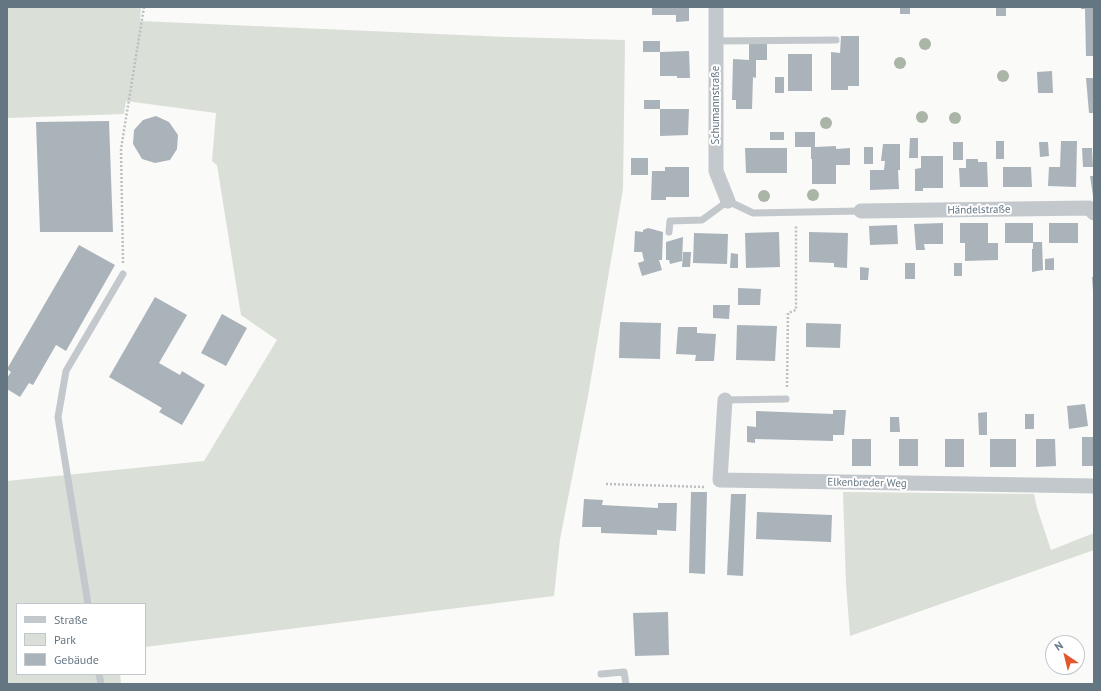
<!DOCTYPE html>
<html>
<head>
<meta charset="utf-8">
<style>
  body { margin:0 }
  #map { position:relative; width:1101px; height:691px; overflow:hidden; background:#fafaf8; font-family:"PT Sans",sans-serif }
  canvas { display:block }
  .frame { position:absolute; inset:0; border:8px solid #657683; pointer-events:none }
  .legend { position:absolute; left:16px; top:603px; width:130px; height:72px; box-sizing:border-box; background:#fff; border:1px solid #c1c8cd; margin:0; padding:5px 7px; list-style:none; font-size:12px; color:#657683 }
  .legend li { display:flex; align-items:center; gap:8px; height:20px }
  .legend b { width:20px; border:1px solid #c1c8cd }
  .north { position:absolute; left:1045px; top:635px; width:40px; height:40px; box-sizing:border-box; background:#fff; border:1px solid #c1c8cd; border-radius:50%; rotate:325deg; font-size:11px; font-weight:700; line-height:16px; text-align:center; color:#657683 }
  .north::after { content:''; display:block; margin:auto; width:14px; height:18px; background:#e4572e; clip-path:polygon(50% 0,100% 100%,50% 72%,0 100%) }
</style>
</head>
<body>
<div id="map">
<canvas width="1101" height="691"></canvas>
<div class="frame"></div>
<ul class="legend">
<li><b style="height:5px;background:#c3c8cc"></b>Straße</li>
<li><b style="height:11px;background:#dadfd7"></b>Park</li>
<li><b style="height:11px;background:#aab3b9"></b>Gebäude</li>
</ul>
<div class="north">N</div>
</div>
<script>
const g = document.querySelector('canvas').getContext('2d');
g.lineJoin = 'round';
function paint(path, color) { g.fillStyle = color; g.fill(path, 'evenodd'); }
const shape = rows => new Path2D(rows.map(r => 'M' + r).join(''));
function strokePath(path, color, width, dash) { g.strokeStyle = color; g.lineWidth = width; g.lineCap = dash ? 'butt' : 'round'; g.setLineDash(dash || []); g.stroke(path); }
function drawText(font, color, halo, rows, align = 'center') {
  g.font = font + ' "PT Sans",sans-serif'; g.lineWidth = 4; g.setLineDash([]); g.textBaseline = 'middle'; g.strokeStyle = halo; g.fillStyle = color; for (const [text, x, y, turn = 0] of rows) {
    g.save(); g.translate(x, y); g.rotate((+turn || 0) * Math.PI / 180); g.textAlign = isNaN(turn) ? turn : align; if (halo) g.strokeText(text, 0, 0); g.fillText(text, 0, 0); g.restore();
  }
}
const green = shape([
  [7,7,141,7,140,21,507,37,625,40,623,189,588,396,560,539,554,596,145,647,145,604,17,604,17,674,120,674,121,684,7,684,7,481,204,461,277,340,241,315,217,165,212,161,216,113,126,101,124,114,7,118],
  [843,492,1034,494,1037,508,1051,550,1094,533,1094,550,850,636,846,584]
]);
const building = shape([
  [652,7,689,7,689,21,676,22,676,15,652,15],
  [900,7,910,7,910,14,900,14],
  [996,7,1006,7,1006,16,996,16],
  [1081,7,1094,7,1094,56,1086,56,1085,9,1081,9],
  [841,36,859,36,859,86,848,86,848,90,831,90,831,52,840,53],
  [643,41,660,41,660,52,643,52],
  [749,43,767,44,767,60,756,60,756,78,753,77,752,109,736,109,736,100,732,100,733,59,749,60],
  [689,51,690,78,677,78,677,76,660,76,660,52],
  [788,54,812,54,812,91,788,91],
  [1052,71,1053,93,1038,93,1037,72],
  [775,77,784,77,784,93,775,93],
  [1086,78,1094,78,1094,113,1089,113],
  [644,100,660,100,660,109,644,109],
  [660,109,689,109,688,135,660,136],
  [156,116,169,122,178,135,177,149,170,160,155,163,142,159,133,144,134,130,143,120],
  [109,121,113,232,40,232,36,122],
  [770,132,784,132,784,140,770,140],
  [795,132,815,132,815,147,836,146,836,149,850,148,850,165,836,165,836,184,812,184,812,159,811,159,811,147,795,147],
  [910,138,918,138,918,158,909,158],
  [996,141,1004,141,1004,159,996,159],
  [1061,141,1077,141,1076,187,1048,186,1049,167,1060,167],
  [953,142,963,142,963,160,953,160],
  [1039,142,1048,142,1049,156,1040,157],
  [883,144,900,144,900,170,898,170,899,189,870,190,870,170,884,170,885,161,881,161],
  [864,147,873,147,873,164,864,164],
  [745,148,787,148,787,173,746,173],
  [1082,148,1092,148,1093,167,1083,167],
  [921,156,943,156,943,188,923,188,923,191,915,191,915,169,921,168],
  [631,158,648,158,648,175,631,175],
  [966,159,978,159,978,162,987,162,988,187,960,187,959,168,966,168],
  [665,167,689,167,689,197,666,197,666,200,651,200,652,171,665,171],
  [1003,167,1031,167,1032,187,1003,187],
  [1090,176,1094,176,1094,196,1093,196],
  [943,223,943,244,924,244,925,250,916,250,914,224],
  [960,223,988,223,988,243,998,243,998,260,965,261,965,243,960,243],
  [1005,223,1033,223,1033,242,1042,242,1043,270,1032,272,1032,249,1033,249,1033,243,1005,243],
  [1049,223,1078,223,1078,243,1049,243],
  [897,225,898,244,870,245,869,226],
  [648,228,663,232,662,260,659,260,662,270,642,276,638,263,644,261,642,252,634,252,635,231,643,232,643,230],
  [779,232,780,267,746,268,745,233],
  [809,232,848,233,847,268,834,267,834,263,809,262],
  [694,233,728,234,727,264,693,263],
  [683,237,682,261,670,264,669,260,666,260,666,242],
  [79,245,115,265,66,351,56,345,33,385,29,383,20,397,7,389,7,378,11,372,7,369],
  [683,252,691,252,690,267,682,267],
  [731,253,738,254,738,268,730,268],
  [1054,258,1054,270,1045,270,1045,259],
  [905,263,915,263,915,279,905,279],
  [954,263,962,263,962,276,954,276],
  [860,267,869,268,868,280,860,280],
  [1092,277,1094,277,1094,291,1093,291],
  [738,288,761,289,760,305,738,305],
  [155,297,187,315,159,363,180,375,182,371,205,385,182,425,159,412,162,408,109,377],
  [713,305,730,305,729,319,713,318],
  [222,314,247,328,226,366,201,353],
  [620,322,661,323,660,359,619,358],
  [806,323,841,324,840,348,806,347],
  [737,325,777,326,775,361,736,360],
  [678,327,697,327,697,333,716,334,714,361,695,361,696,355,676,354],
  [1085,404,1088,426,1069,429,1067,406],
  [833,410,846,410,844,435,833,435,833,441,755,439,755,443,747,442,747,426,756,427,756,411,833,414],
  [987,412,987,435,979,435,978,413],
  [1025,414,1034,414,1034,429,1025,429],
  [890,417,899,417,900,432,890,432],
  [1082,437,1094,437,1094,466,1082,466],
  [852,439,871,439,871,466,852,466],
  [899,439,918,439,918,466,899,466],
  [945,439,964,439,964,467,945,467],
  [990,439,1016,439,1016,467,990,467],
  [1036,439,1055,439,1056,466,1036,467],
  [691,492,707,492,705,574,689,573],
  [731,494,746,494,743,576,727,575],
  [584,499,603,500,602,505,658,508,658,503,677,503,676,531,657,530,657,535,601,533,601,527,582,527],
  [757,512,832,515,831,542,756,539],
  [668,612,669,655,635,656,633,613]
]);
const path = shape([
  [123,263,121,149,144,7],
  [787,387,788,313,796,310,796,225],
  [606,484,706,487]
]);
const lane = shape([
  [716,41,836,40],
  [669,232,670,221,702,220,728,201,753,213,861,211],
  [725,400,786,399],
  [88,604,58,417,66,371,123,274],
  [99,674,101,684],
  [601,674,624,672,626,684]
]);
const street = shape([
  [716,7,716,171,728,201],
  [861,211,1089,208,1094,213],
  [725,400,720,480,1094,486]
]);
const trees = [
  [925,44],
  [900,63],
  [1003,76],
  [922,117],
  [955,118],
  [826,123],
  [813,195],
  [764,196]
];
const streetNames = [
  ["Schumannstraße",716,105,-90],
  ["Händelstraße",979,210,-1],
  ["Elkenbreder Weg",867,483,1]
];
paint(green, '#dadfd7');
paint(building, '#aab3b9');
strokePath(path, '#bbbfc2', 2.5, [2, 2]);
strokePath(lane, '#c3c8cc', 7);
strokePath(street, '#c3c8cc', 15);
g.fillStyle = '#aab4a7';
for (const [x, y] of trees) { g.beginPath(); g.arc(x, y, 6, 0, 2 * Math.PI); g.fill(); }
drawText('11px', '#657683', '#fff', streetNames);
</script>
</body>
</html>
